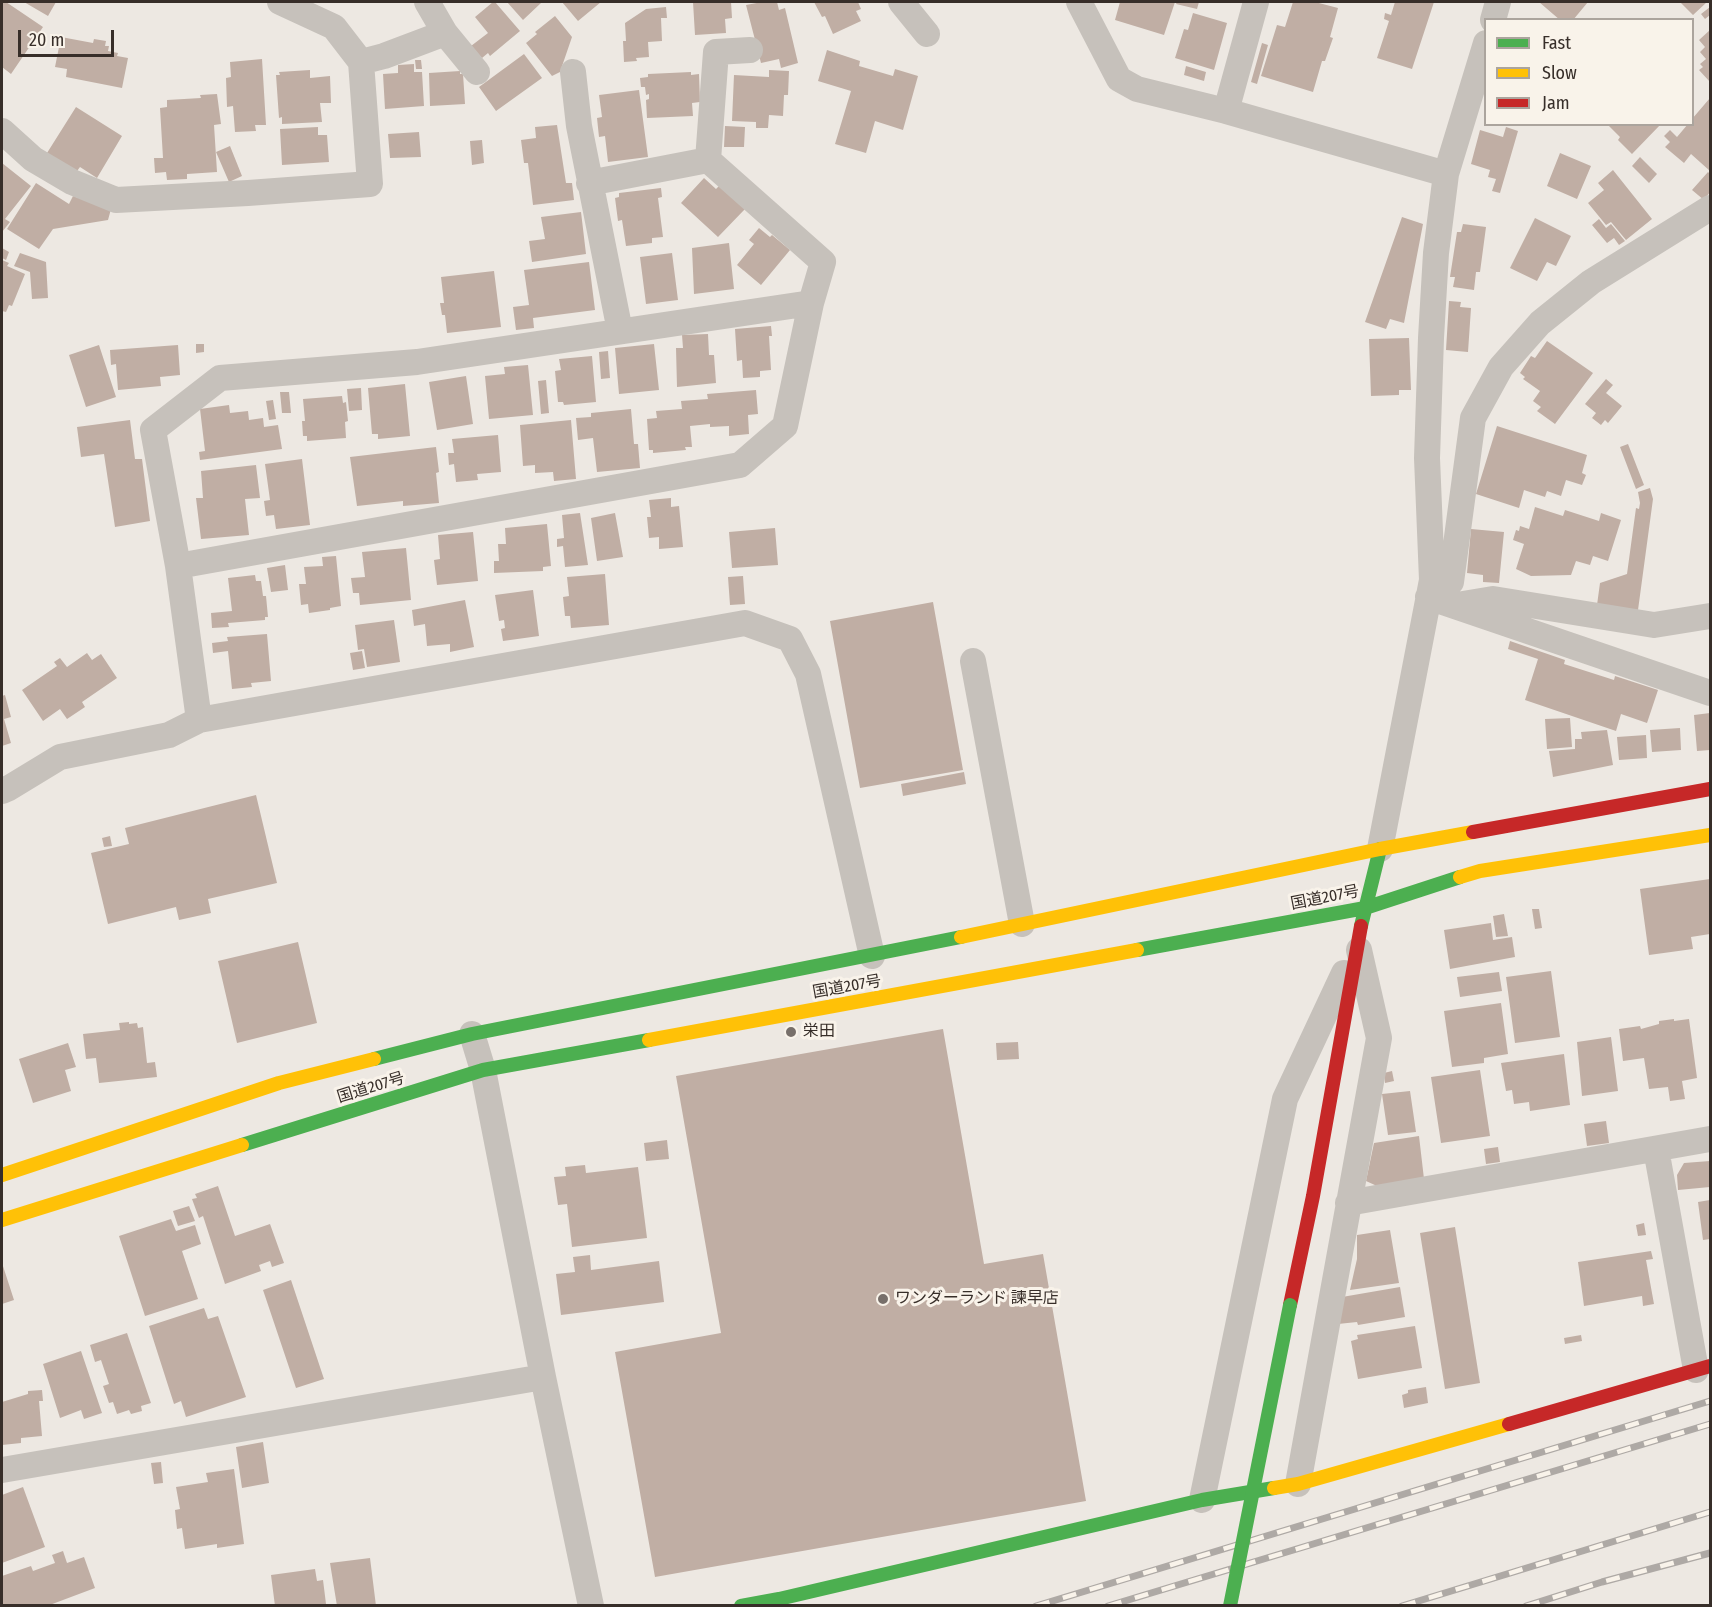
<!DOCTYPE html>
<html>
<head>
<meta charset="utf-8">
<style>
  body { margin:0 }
  #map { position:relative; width:1712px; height:1607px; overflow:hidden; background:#ede8e2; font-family:"Fira Sans Condensed",sans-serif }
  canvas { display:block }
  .frame { position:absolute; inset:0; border:3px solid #372e29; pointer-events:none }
  .legend { position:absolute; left:1484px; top:18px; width:210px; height:108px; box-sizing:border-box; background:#f9f3ea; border:2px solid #aba49d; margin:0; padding:8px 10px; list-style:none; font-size:18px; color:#372e29 }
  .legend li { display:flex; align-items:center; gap:12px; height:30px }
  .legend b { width:30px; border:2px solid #aba49d }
  .scale { position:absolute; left:18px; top:30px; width:96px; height:27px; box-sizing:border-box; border:3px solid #372e29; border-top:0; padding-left:8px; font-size:18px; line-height:21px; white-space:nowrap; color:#372e29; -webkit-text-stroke:4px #f9f3ea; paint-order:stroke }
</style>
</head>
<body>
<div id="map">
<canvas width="1712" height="1607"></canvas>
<div class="frame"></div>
<ul class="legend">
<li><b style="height:8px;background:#4caf50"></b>Fast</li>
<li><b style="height:8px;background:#ffc107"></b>Slow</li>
<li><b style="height:8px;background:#c62828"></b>Jam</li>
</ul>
<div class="scale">20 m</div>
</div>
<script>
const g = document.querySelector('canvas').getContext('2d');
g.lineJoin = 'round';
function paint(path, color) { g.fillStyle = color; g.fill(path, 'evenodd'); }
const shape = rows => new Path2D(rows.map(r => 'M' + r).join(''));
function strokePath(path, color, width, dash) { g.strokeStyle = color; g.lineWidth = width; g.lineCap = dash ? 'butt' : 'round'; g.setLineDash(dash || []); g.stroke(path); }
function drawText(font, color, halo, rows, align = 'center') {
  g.font = font + ' "Fira Sans Condensed","Noto Sans JP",sans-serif'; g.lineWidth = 6; g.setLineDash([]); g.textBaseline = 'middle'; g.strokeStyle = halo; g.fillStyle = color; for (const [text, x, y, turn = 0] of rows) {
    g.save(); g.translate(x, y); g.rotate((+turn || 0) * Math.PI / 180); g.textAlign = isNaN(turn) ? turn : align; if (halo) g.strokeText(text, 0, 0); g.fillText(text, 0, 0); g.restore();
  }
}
const building = shape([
  [2,2,6,2,43,27,11,74,2,67],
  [24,2,56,2,48,16],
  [493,2,495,2,520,31,490,56,488,53,482,58,471,46,488,33,475,17],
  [507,2,539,2,541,3,523,20],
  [562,2,601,2,578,21],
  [693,2,731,2,732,18,725,19,726,33,695,35],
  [762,2,777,2,779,10,785,8,798,63,781,68,779,59,761,63,746,5],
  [814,2,858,2,861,9,856,11,861,21,833,34,825,16,822,17],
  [1120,2,1175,2,1164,35,1115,20],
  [1177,2,1199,2,1197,9,1176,4],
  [1293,2,1315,2,1338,8,1330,37,1333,38,1325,61,1322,61,1313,92,1261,76,1277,25,1285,27],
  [1395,2,1434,2,1412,69,1377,58,1389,21,1384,19,1385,13,1391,15],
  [1539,2,1588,2,1573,20,1560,20],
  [1680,2,1707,2,1693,15],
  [666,7,667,18,661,18,662,41,648,42,649,57,636,58,637,61,624,62,623,41,626,41,625,23,646,9],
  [1710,7,1710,15,1705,19,1701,14],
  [1193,13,1227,23,1214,70,1175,58,1184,29,1188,30],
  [555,16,572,37,560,72,552,76,526,43,537,34,535,32],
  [1710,30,1710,82,1699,70,1703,67,1700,64,1706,59,1700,52,1705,47,1699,40],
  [61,37,93,43,94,39,106,41,105,46,109,46,108,51,118,53,117,56,128,58,122,88,66,77,67,69,55,67],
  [1262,43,1268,45,1257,84,1251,82],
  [827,50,860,61,859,66,893,76,895,69,918,76,903,130,875,121,866,153,835,144,851,91,818,81],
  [524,54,542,78,496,111,479,87],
  [262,59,266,125,255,125,256,131,235,132,233,106,227,107,226,78,231,77,230,62],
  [415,60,421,60,422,69,416,69],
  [414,64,414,72,422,72,424,106,385,109,383,74,398,73,398,65],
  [1186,66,1206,72,1204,81,1184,75],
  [310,70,310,78,330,76,331,103,320,103,322,122,282,124,282,117,279,118,276,75,280,75,279,72],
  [769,70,789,71,788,95,784,95,783,116,769,115,768,128,756,128,756,122,732,121,734,75,769,77],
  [460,71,460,74,463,74,465,104,430,106,429,73],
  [691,72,691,75,699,74,700,102,692,103,693,116,647,118,646,100,649,99,649,94,646,95,645,87,641,87,640,78,648,77,648,74],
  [639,90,648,157,608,162,605,136,599,137,597,118,602,117,599,95],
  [217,94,221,124,214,125,217,172,187,174,187,179,167,180,166,172,155,173,154,158,163,158,160,108,167,107,167,100,201,98,200,95],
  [1710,98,1710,171,1691,154,1684,163,1665,147,1670,142,1664,136,1670,130,1677,137,1688,124,1692,124,1692,119],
  [76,107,122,136,97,178,80,167,77,171,47,153],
  [1607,124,1661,124,1632,154,1618,140,1620,137],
  [557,125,566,183,572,183,574,200,533,205,528,163,524,163,521,140,536,138,535,127],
  [725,126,745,127,744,147,724,147],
  [318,127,318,135,327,135,329,162,282,165,280,129],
  [1506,127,1518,131,1500,193,1492,191,1496,179,1488,177,1490,170,1471,164,1480,130,1503,137],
  [419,132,421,157,390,158,388,134],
  [482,140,484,163,472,165,470,141],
  [230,146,242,176,229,182,216,152],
  [1560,153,1591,166,1577,199,1547,186],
  [1640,157,1657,174,1649,183,1632,166],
  [2,163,31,186,5,219,10,222,2,232],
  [1613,170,1652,219,1626,240,1611,222,1606,225,1588,203,1604,190,1598,183],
  [1708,172,1710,174,1710,192,1704,200,1692,190],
  [704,178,716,189,720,185,745,209,718,237,681,203],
  [36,183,69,204,73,196,111,209,108,220,53,229,39,249,7,229],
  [661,188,662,197,658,198,663,237,652,238,652,243,626,246,622,220,618,221,615,198,619,197,619,193],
  [581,212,586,254,532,262,529,241,545,239,541,217],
  [1402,217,1423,224,1404,323,1390,319,1386,329,1365,322],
  [1535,218,1571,236,1556,266,1547,262,1537,281,1510,268],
  [1599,219,1606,228,1611,224,1625,241,1619,245,1614,238,1607,243,1592,225],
  [1463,224,1486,227,1480,272,1476,272,1474,290,1453,287,1455,277,1450,277,1457,232,1461,232],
  [759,228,770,237,772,235,790,250,761,285,737,265,754,244,749,240],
  [729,243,734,289,694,294,692,248],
  [2,248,9,252,6,260,2,258],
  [20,253,46,262,48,298,32,299,30,272,14,266],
  [672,253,678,300,646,304,640,257],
  [2,260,9,263,7,266,25,274,12,306,9,305,6,312,2,311],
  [589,262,595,310,533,318,534,328,516,330,513,307,529,305,524,270],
  [494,271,501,327,447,333,445,315,442,315,440,303,444,303,441,277],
  [1449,301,1461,302,1460,307,1471,308,1468,352,1446,350],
  [771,326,772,336,769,336,771,370,760,371,760,377,743,378,742,360,737,361,735,329],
  [708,334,709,355,714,355,716,383,677,387,676,348,683,348,682,335],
  [1409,338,1411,390,1399,390,1399,395,1371,396,1369,339],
  [1547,341,1593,373,1555,424,1537,411,1541,407,1533,401,1540,391,1523,379,1525,377,1520,373,1531,356,1535,358],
  [196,344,204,344,204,352,196,353],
  [654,344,659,390,619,394,615,348],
  [99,345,116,397,86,407,69,355],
  [178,345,180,375,160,377,161,386,118,390,116,364,111,365,110,350],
  [608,351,610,378,601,379,599,352],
  [592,356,596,402,564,405,563,402,558,402,555,371,561,370,559,359],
  [528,365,533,415,489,419,485,376,505,374,504,367],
  [466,376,473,424,437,430,429,382],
  [1606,379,1613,385,1606,393,1622,406,1608,423,1605,420,1601,425,1592,418,1596,413,1585,404],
  [546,380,549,413,541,414,538,381],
  [405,384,410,436,378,439,378,434,372,434,368,388],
  [361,388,362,410,349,411,347,389],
  [756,390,758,414,748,415,749,434,729,436,729,426,710,427,710,424,690,426,692,447,685,447,686,450,653,453,653,450,649,450,647,419,657,418,656,411,682,409,681,401,708,399,707,394],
  [280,392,289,392,291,413,282,413],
  [342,396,343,403,346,402,348,421,345,422,346,438,307,441,307,436,303,436,302,421,305,421,303,399],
  [273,400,276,419,269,420,266,401],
  [229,405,230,413,248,411,249,420,263,418,264,427,278,425,282,449,200,460,199,452,205,451,200,409],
  [631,409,634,444,638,444,640,468,597,472,593,438,578,440,576,418,591,417,591,413],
  [130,420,135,459,142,459,150,521,115,527,104,454,81,457,77,427],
  [571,420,576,479,554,481,553,472,535,473,535,465,523,466,520,425],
  [1497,426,1587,455,1582,473,1586,475,1582,485,1566,480,1561,496,1547,491,1545,497,1524,490,1519,508,1476,494],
  [498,435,501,472,477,474,478,480,456,482,454,464,449,465,448,453,454,453,452,439],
  [1628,444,1644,485,1636,489,1620,447],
  [436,447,439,472,436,473,439,503,403,506,403,501,357,506,350,457],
  [302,459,310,525,276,529,274,515,266,516,264,501,270,500,265,464],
  [256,465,260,498,245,499,249,535,201,539,196,498,203,498,201,471],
  [1650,488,1653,499,1638,610,1597,605,1600,583,1627,574,1636,508,1639,509,1640,503,1638,492],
  [671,498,671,507,679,506,683,547,659,549,659,537,649,538,647,517,651,517,649,500],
  [1535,507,1563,516,1565,510,1599,521,1601,513,1621,520,1608,561,1593,556,1590,565,1576,561,1571,575,1531,576,1516,569,1524,544,1513,540,1516,530,1519,531,1520,526,1529,529],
  [580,513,588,565,565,567,563,546,557,547,557,539,564,538,562,515],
  [615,513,623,557,597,561,591,518],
  [547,524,551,566,543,567,543,571,494,573,494,561,499,561,498,544,506,544,505,528],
  [775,528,778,565,732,568,729,532],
  [1471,529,1504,532,1499,583,1483,582,1483,575,1467,573],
  [473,532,478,581,437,585,434,560,440,559,438,535],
  [406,548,411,600,360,605,359,593,353,593,351,578,365,577,362,552],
  [336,556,341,606,330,608,330,610,309,613,308,604,301,605,299,584,306,584,304,567,323,566,322,557],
  [285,565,288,590,271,592,267,568],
  [605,574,609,625,571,628,570,616,565,616,563,597,569,596,567,577],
  [255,575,256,581,261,581,263,596,266,596,268,617,265,617,265,620,228,623,229,627,212,628,211,613,232,611,228,578],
  [743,576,745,604,730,605,728,577],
  [533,590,539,636,503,641,501,629,505,628,504,620,499,621,495,595],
  [465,600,474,647,450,652,450,644,427,646,425,624,414,626,412,610],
  [933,602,963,770,860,788,830,621],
  [394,620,400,662,367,667,364,649,358,650,355,625],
  [267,634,271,681,251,683,252,687,232,689,228,651,213,653,212,643,228,641,227,637],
  [1510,641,1565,660,1564,664,1614,680,1615,676,1658,690,1647,723,1621,714,1616,731,1525,700,1538,659,1508,649],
  [362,651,365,668,353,670,350,653],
  [87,653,92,660,101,654,117,678,82,702,85,707,67,719,60,709,43,721,22,690,57,666,54,662,60,658,67,667],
  [5,695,11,717,4,719,11,743,2,746,2,696],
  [1710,713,1710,750,1697,751,1694,715],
  [1570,718,1572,747,1547,749,1545,719],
  [1680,728,1681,750,1652,752,1650,730],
  [1607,730,1613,765,1553,777,1549,751,1575,749,1575,739,1582,739,1581,732],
  [1646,735,1647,758,1619,760,1617,737],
  [964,772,966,784,903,796,901,784],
  [256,795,277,883,208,899,211,913,179,920,176,907,108,924,91,853,129,844,125,828],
  [110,836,112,846,104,847,102,838],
  [1710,879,1710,934,1691,937,1693,949,1649,955,1640,889],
  [1532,909,1539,909,1542,928,1535,929],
  [1504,914,1508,936,1496,937,1493,916],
  [1491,923,1493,940,1512,937,1515,957,1450,969,1444,930],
  [298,942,317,1023,237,1043,218,961],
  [1551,971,1560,1037,1515,1043,1506,977],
  [1499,972,1502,991,1460,997,1457,977],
  [1501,1003,1508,1054,1484,1058,1484,1063,1452,1067,1444,1011],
  [1674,1019,1674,1021,1689,1019,1697,1078,1682,1081,1685,1099,1670,1101,1668,1087,1649,1089,1644,1058,1623,1061,1619,1029,1640,1026,1641,1029,1659,1024,1659,1021],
  [129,1022,129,1024,137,1023,138,1028,143,1027,147,1063,155,1062,157,1077,99,1083,96,1058,86,1059,83,1034,120,1030,119,1023],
  [943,1029,984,1264,1043,1254,1086,1501,655,1577,615,1352,721,1333,676,1076],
  [1611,1037,1618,1091,1582,1096,1577,1042],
  [1018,1042,1019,1059,997,1060,996,1043],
  [68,1043,76,1067,65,1070,71,1091,33,1103,19,1059],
  [1564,1054,1570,1105,1530,1111,1529,1102,1514,1104,1512,1090,1506,1091,1501,1063],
  [1480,1070,1490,1136,1441,1143,1431,1077],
  [1392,1071,1394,1081,1385,1083,1384,1073],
  [1410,1091,1416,1132,1388,1135,1382,1094],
  [1606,1121,1609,1143,1587,1146,1584,1124],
  [1419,1136,1424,1179,1377,1186,1366,1181,1374,1143],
  [667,1140,669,1159,646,1161,644,1143],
  [1498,1147,1500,1162,1486,1164,1484,1149],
  [1710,1161,1710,1187,1678,1190,1677,1175,1684,1163],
  [585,1165,586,1173,638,1167,647,1238,572,1247,567,1204,558,1205,554,1177,566,1176,565,1167],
  [218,1186,235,1236,270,1224,284,1263,272,1267,270,1261,259,1265,261,1271,225,1284,203,1216,199,1218,192,1199,197,1198,195,1194],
  [1710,1200,1710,1239,1703,1240,1698,1202],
  [189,1206,195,1221,178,1226,173,1211],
  [171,1219,176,1231,195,1225,201,1244,182,1251,198,1299,145,1316,119,1236],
  [1644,1223,1646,1235,1638,1236,1636,1225],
  [1455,1227,1480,1383,1445,1389,1420,1233],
  [1390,1230,1399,1283,1350,1290,1357,1259,1357,1235],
  [1651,1251,1653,1259,1646,1260,1654,1304,1643,1306,1642,1296,1584,1306,1578,1262],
  [590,1255,591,1270,659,1261,664,1302,561,1315,556,1274,575,1272,573,1257],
  [2,1263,14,1300,2,1304],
  [291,1280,324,1379,296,1388,263,1290],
  [1400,1287,1405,1317,1358,1325,1357,1322,1338,1324,1342,1297],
  [204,1308,208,1319,218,1316,246,1397,186,1417,181,1401,174,1404,149,1326],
  [1415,1326,1422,1368,1358,1379,1351,1341,1358,1339,1357,1335],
  [127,1333,151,1403,141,1406,142,1411,131,1414,129,1410,117,1414,113,1402,109,1403,103,1386,109,1384,101,1360,95,1362,90,1345],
  [1581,1335,1582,1341,1565,1344,1564,1338],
  [81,1351,102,1413,84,1419,81,1410,60,1418,43,1364],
  [1426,1387,1428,1403,1404,1408,1402,1395,1408,1393,1408,1390],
  [42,1390,43,1401,39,1401,42,1436,21,1438,21,1443,2,1445,2,1402,28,1394,28,1391],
  [263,1442,269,1483,242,1488,236,1447],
  [161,1462,163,1483,154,1484,151,1463],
  [234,1469,244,1544,217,1548,217,1544,185,1549,182,1528,177,1529,175,1510,180,1509,176,1487,208,1482,206,1473],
  [23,1487,45,1547,2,1563,2,1495],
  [63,1551,67,1563,84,1557,95,1588,47,1606,2,1606,2,1576,31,1566,33,1571,55,1563,52,1555],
  [370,1558,376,1606,337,1606,330,1563],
  [315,1569,317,1581,323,1580,326,1604,318,1606,275,1606,271,1575]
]);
const street = shape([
  [427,2,445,33,477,72],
  [901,2,927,34],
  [1079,2,1119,79,1137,89,1226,111,1446,174],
  [1493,20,1498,2],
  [361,62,384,56,445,33],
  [573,72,579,126,620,331],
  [1226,111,1256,2],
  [2,131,33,159,72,182,116,200,248,193,370,184,361,62,334,27,280,2],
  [589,183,708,160],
  [811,303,417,362,220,378,153,430,178,566,199,720,745,623,790,639,808,674,872,956],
  [178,566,740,465,785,426,811,303,823,262,708,160,716,52,750,50],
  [1432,580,1451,582,1473,418,1501,367,1540,323,1591,282,1710,208],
  [1428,597,1710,693],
  [1457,605,1493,599,1654,625,1710,616],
  [973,661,1022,924],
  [2,791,9,788,60,757,169,735,199,720],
  [1380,849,1432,580,1427,458,1431,338,1436,253,1446,174,1486,43],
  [472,1034,483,1070,543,1377,591,1606],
  [1656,1149,1696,1370],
  [1348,1203,1710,1139],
  [2,1470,543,1377],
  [1298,1484,1379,1038,1359,950],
  [1202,1500,1285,1099,1344,973]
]);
const fast = shape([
  [1361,926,1380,849],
  [1137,950,1365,908,1460,877],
  [374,1059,472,1034,961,937],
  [242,1145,483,1070,649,1040],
  [741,1606,779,1599,1202,1500,1274,1488]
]);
const slow = shape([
  [1460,877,1480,871,1710,835],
  [961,937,1380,849,1473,832],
  [649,1040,1137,950],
  [2,1175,279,1083,374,1059],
  [2,1220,242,1145],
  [1274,1488,1298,1484,1509,1424]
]);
const jam = shape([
  [1473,832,1710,789],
  [1290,1305,1313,1196,1361,926],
  [1509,1424,1710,1366]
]);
const rail = shape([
  [1036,1606,1710,1401],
  [1108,1606,1710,1424],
  [1402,1606,1710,1512],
  [1526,1606,1602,1582,1710,1553]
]);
const fastBridge = shape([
  [1230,1606,1290,1305]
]);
const markers = [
  [791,1032,6,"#776f6a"],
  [883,1299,6,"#776f6a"]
];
const streetNames = [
  ["国道207号",1325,898,-11],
  ["国道207号",847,987,-10],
  ["国道207号",371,1088,-17]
];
const poiNames = [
  ["栄田",803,1032],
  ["ワンダーランド 諫早店",895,1299]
];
paint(building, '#c0aea4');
strokePath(street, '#c6c1bb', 26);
strokePath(fast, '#4caf50', 14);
strokePath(slow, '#ffc107', 14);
strokePath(jam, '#c62828', 14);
strokePath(rail, '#aea9a5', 7);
strokePath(rail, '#f9f3ea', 4.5, [14]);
strokePath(fastBridge, '#4caf50', 14);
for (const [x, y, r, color] of markers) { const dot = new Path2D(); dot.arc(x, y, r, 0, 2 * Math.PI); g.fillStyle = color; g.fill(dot); strokePath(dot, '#f9f3ea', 2); }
drawText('16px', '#372e29', '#f9f3ea', streetNames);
drawText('16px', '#372e29', '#f9f3ea', poiNames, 'left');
</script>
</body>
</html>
